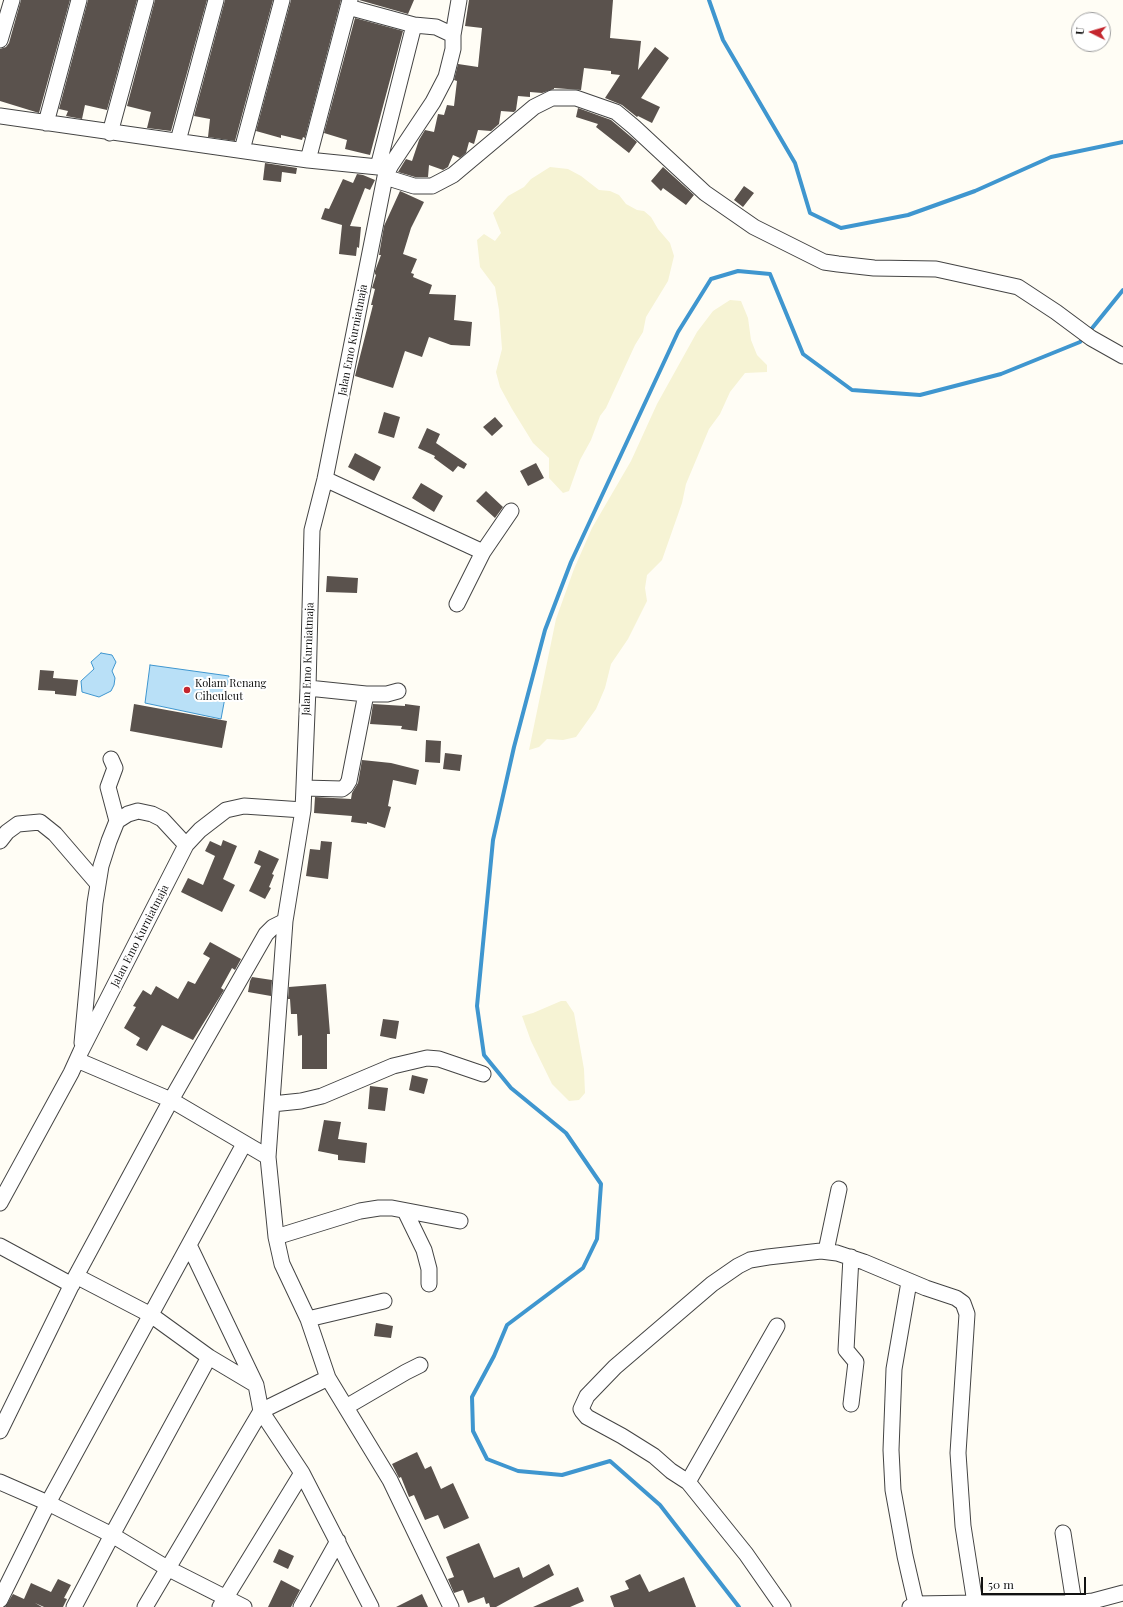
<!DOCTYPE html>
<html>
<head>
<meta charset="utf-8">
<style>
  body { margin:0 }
  #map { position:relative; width:1123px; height:1607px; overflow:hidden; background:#fffdf5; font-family:"Playfair Display",serif }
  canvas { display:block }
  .north { position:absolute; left:1071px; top:12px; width:40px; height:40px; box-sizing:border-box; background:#fff; border:1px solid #a0a0a0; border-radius:50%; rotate:275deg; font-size:11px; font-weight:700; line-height:16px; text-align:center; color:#111 }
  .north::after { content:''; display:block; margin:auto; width:14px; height:18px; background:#c4262e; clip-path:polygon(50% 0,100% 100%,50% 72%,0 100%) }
  .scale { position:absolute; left:981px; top:1577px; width:105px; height:18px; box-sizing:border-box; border:2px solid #111; border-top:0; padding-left:5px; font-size:12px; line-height:14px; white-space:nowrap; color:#111; -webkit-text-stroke:3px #fff; paint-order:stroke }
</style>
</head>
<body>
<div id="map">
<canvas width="1123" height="1607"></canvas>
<div class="north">U</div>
<div class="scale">50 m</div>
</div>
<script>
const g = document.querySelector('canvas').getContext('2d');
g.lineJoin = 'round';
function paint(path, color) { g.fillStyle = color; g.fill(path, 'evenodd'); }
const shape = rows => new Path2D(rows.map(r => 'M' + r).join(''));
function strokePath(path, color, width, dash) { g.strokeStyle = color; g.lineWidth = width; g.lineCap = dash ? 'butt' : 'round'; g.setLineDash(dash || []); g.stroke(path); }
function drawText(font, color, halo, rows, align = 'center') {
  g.font = font + ' "Playfair Display",serif'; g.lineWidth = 4; g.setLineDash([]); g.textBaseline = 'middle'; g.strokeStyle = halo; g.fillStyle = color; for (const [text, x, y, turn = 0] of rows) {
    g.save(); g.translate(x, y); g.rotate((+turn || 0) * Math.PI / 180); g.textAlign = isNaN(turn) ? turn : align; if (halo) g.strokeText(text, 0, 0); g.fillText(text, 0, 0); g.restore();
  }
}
const farmland = shape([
  [550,167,568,169,581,176,599,190,610,191,619,195,626,204,637,210,644,211,651,217,658,229,670,243,674,256,668,281,646,317,643,332,635,345,606,408,600,416,591,440,580,460,569,491,563,493,549,478,549,458,533,443,512,409,500,387,496,372,502,349,499,310,495,287,480,267,477,240,484,234,495,241,501,233,493,213,508,196,524,187,531,179],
  [730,300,741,301,748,318,751,340,757,355,767,365,767,372,745,373,730,392,720,414,709,429,686,484,682,503,662,560,647,575,645,588,647,601,628,639,611,664,605,688,596,709,576,737,563,740,547,739,539,747,529,750,556,619,574,569,592,528,631,461,657,404,697,332,713,311],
  [561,1001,566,1001,574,1013,584,1069,585,1093,579,1100,569,1101,552,1084,531,1041,522,1016,533,1013]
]);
const water = shape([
  [101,653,112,655,116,662,112,671,115,678,114,685,111,691,99,697,82,692,81,681,94,669,91,662,101,653],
  [150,665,229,676,221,719,145,703,150,665]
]);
const stream = shape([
  [709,0,723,40,795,163,810,213,841,228,908,215,975,191,1051,157,1123,142],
  [1089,332,1123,290],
  [739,1607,660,1505,610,1461,562,1475,518,1471,487,1459,473,1431,472,1397,494,1356,507,1325,583,1268,597,1239,601,1184,566,1133,511,1088,484,1055,477,1006,493,840,514,747,545,630,571,562,678,332,711,279,738,271,770,274,803,354,852,390,920,395,1001,374,1080,342,1084,337]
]);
const building = shape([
  [21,0,70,0,39,113,0,101,0,49,6,47,9,43],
  [88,0,137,0,107,110,85,105,82,119,66,116,68,111,59,109],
  [155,0,207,0,171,131,147,128,151,112,127,106],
  [225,0,273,0,235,141,208,137,210,119,194,116],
  [291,0,341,0,305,138,303,137,302,140,281,135,281,138,256,131],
  [359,0,414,0,408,14],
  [469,0,613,0,610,38,641,41,638,70,655,47,669,58,641,98,660,107,652,123,638,116,637,117,622,105,605,98,620,75,611,74,611,71,584,68,581,90,554,88,554,89,542,93,530,92,530,97,518,96,516,110,514,112,501,111,499,124,491,131,478,130,474,144,469,142,466,153,460,158,453,155,448,167,443,170,429,165,428,177,415,177,398,172,406,159,412,161,419,140,425,130,434,132,438,114,444,115,447,105,454,106,457,81,454,80,458,64,478,67,482,28,465,26],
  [355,18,403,31,370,155,345,149,347,140,324,133],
  [578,108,611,120,637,142,629,153,596,127,598,124,576,117],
  [265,163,297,168,296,174,282,172,281,182,263,180],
  [663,167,694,195,686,205,663,188,661,191,651,181],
  [357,174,363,175,375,180,370,190,365,188,350,226,361,227,359,248,357,247,356,256,339,254,342,225,321,219,325,208,329,209,343,179,353,183],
  [744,186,754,193,743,207,734,200],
  [400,191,424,202,411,228,403,254,417,259,411,273,414,274,413,277,432,285,429,294,456,295,454,320,472,322,470,346,451,345,429,337,422,357,405,351,393,388,355,376,373,305,371,305,375,289,372,288,376,275,375,274,375,271,381,255,379,255,384,226],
  [384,412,400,417,394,438,378,433],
  [495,417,503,426,492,436,483,427],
  [427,428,440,434,436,443,467,464,464,469,458,466,453,472,434,458,435,456,418,448],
  [355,453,381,467,374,481,348,467],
  [536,463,544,478,528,486,520,471],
  [421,483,443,496,434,512,412,498],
  [486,491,503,507,495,518,476,501],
  [327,576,358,578,357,593,326,592],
  [40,670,54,671,53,678,78,680,76,696,55,694,55,691,38,690],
  [134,704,227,721,222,748,130,731],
  [373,704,405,706,405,704,420,706,417,731,401,729,402,726,370,724],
  [426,740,441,741,440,763,425,762],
  [445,753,462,755,460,771,443,769],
  [362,760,391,763,419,770,416,785,393,780,388,806,391,807,385,828,367,822,367,824,351,822,352,816,314,813,315,797,351,799,352,793,358,783],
  [223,840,237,846,223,879,235,885,222,912,181,892,188,878,203,885,215,856,205,851,210,841,221,846],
  [321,841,332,842,328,879,306,876,310,849,320,850],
  [259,850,279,859,272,874,274,875,269,887,271,888,265,899,249,891,261,866,254,863],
  [210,942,241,959,235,970,232,968,221,988,224,990,193,1040,162,1025,147,1051,136,1045,140,1038,124,1028,136,1007,133,1006,143,990,151,995,156,986,178,999,188,981,195,984,210,958,203,954],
  [252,977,272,980,271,996,248,992,250,981],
  [326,984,330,1034,327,1034,327,1069,302,1069,302,1035,298,1036,297,1014,291,1014,290,999,288,999,289,987],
  [383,1019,399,1021,396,1039,380,1036],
  [412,1075,428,1079,424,1094,409,1090],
  [370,1086,388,1088,385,1111,368,1109],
  [324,1120,341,1122,338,1139,367,1143,365,1163,338,1160,338,1155,318,1151],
  [376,1323,393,1326,391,1338,374,1336],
  [417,1452,425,1469,431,1466,441,1489,453,1483,469,1518,444,1529,438,1515,425,1520,414,1495,409,1497,401,1477,399,1478,392,1464],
  [479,1543,494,1578,519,1567,523,1578,549,1564,554,1575,496,1607,490,1607,489,1603,486,1604,484,1597,468,1603,463,1590,454,1593,448,1579,454,1577,446,1557],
  [279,1549,294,1556,288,1569,273,1562],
  [640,1574,649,1592,684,1577,696,1607,614,1607,610,1596,629,1589,625,1581],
  [58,1579,71,1585,64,1598,67,1599,63,1607,44,1607,35,1603,42,1607,5,1607,13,1594,24,1599,31,1583,51,1592],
  [281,1580,300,1590,291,1607,268,1607],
  [578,1587,584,1601,570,1607,533,1607],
  [422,1594,428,1607,396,1607]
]);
const street = shape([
  [348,7,414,25,436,27,453,35],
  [0,40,12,0],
  [0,116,308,160,378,167,391,165],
  [46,123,79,0],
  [110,133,146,0],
  [178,141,216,0],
  [242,150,282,0],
  [308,160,350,0],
  [378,167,414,25],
  [385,177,414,186,432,186,453,175,534,107,552,98,576,98,616,112,634,127,705,193,754,227,824,262,838,264,874,268,936,269,1018,287,1056,312,1091,338,1123,356],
  [325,479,483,552,457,604],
  [483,552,511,511],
  [308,688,366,694,387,694,398,691],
  [111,759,115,768,108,787,117,821],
  [304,788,342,789,346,786,349,781,366,694],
  [303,810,285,921,268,1157,276,1237,282,1264,308,1319,328,1378,390,1480,451,1607],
  [0,841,7,832,18,824,40,822,55,834,98,884],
  [82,1043,95,903,101,866,109,841,117,821,128,814,138,811,152,814,162,819,186,845],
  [77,1060,171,1100,268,1157],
  [272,1104,301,1101,322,1096,393,1066,427,1058,439,1059,483,1074],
  [0,1203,71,1073,81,1051,186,845,200,830,226,810,244,806,303,810,308,688,312,530,325,479,385,177,391,165,433,102,446,77,453,49,453,35,459,0],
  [405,1211,424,1250,429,1269,429,1284],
  [276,1237,360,1211,379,1208,392,1208,460,1221],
  [189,1245,256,1385,261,1411,302,1473,371,1607],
  [0,1246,72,1285],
  [826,1251,839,1189],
  [851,1257,846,1350,856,1362,851,1404],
  [76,1276,151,1315,209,1357,256,1385],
  [909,1282,894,1369,891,1450,893,1490,905,1556,916,1604],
  [308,1319,384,1301],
  [777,1326,688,1482,746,1554,783,1607],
  [346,1407,406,1372,420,1365],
  [0,1431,76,1276,171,1100,266,934,273,927,285,921],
  [0,1482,48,1503,112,1535,167,1568,244,1607],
  [688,1482,671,1471,654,1456,622,1436,587,1417,582,1411,581,1409,587,1396,615,1367,712,1284,738,1266,750,1260,768,1257,821,1251,837,1253,864,1262,926,1288,956,1298,963,1303,967,1314,958,1453,963,1526,975,1603,916,1604,910,1607],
  [0,1600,48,1503,244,1144],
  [975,1603,1074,1603,1063,1533],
  [1074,1603,1093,1601,1123,1593],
  [74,1607,112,1535,209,1357],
  [145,1607,261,1411,328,1378],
  [220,1607,302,1473],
  [301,1607,338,1541]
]);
const markers = [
  [187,690,4,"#c4262e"]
];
const streetNames = [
  ["Jalan Emo Kurniatmaja",353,340,-79],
  ["Jalan Emo Kurniatmaja",308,659,-88],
  ["Jalan Emo Kurniatmaja",140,936,-63]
];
const poiNames = [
  ["Kolam Renang",195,684],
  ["Ciheuleut",195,697]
];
paint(farmland, '#f6f3d4');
paint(water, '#b9e0f7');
strokePath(water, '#3f96cf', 1);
strokePath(stream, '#3f96cf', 4);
paint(building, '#5a524d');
strokePath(street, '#444', 17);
strokePath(street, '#fff', 15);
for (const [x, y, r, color] of markers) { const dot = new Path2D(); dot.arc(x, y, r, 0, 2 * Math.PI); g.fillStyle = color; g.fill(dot); strokePath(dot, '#fff', 1.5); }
drawText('11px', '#111', '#fff', streetNames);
drawText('11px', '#111', '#fff', poiNames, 'left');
</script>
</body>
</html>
